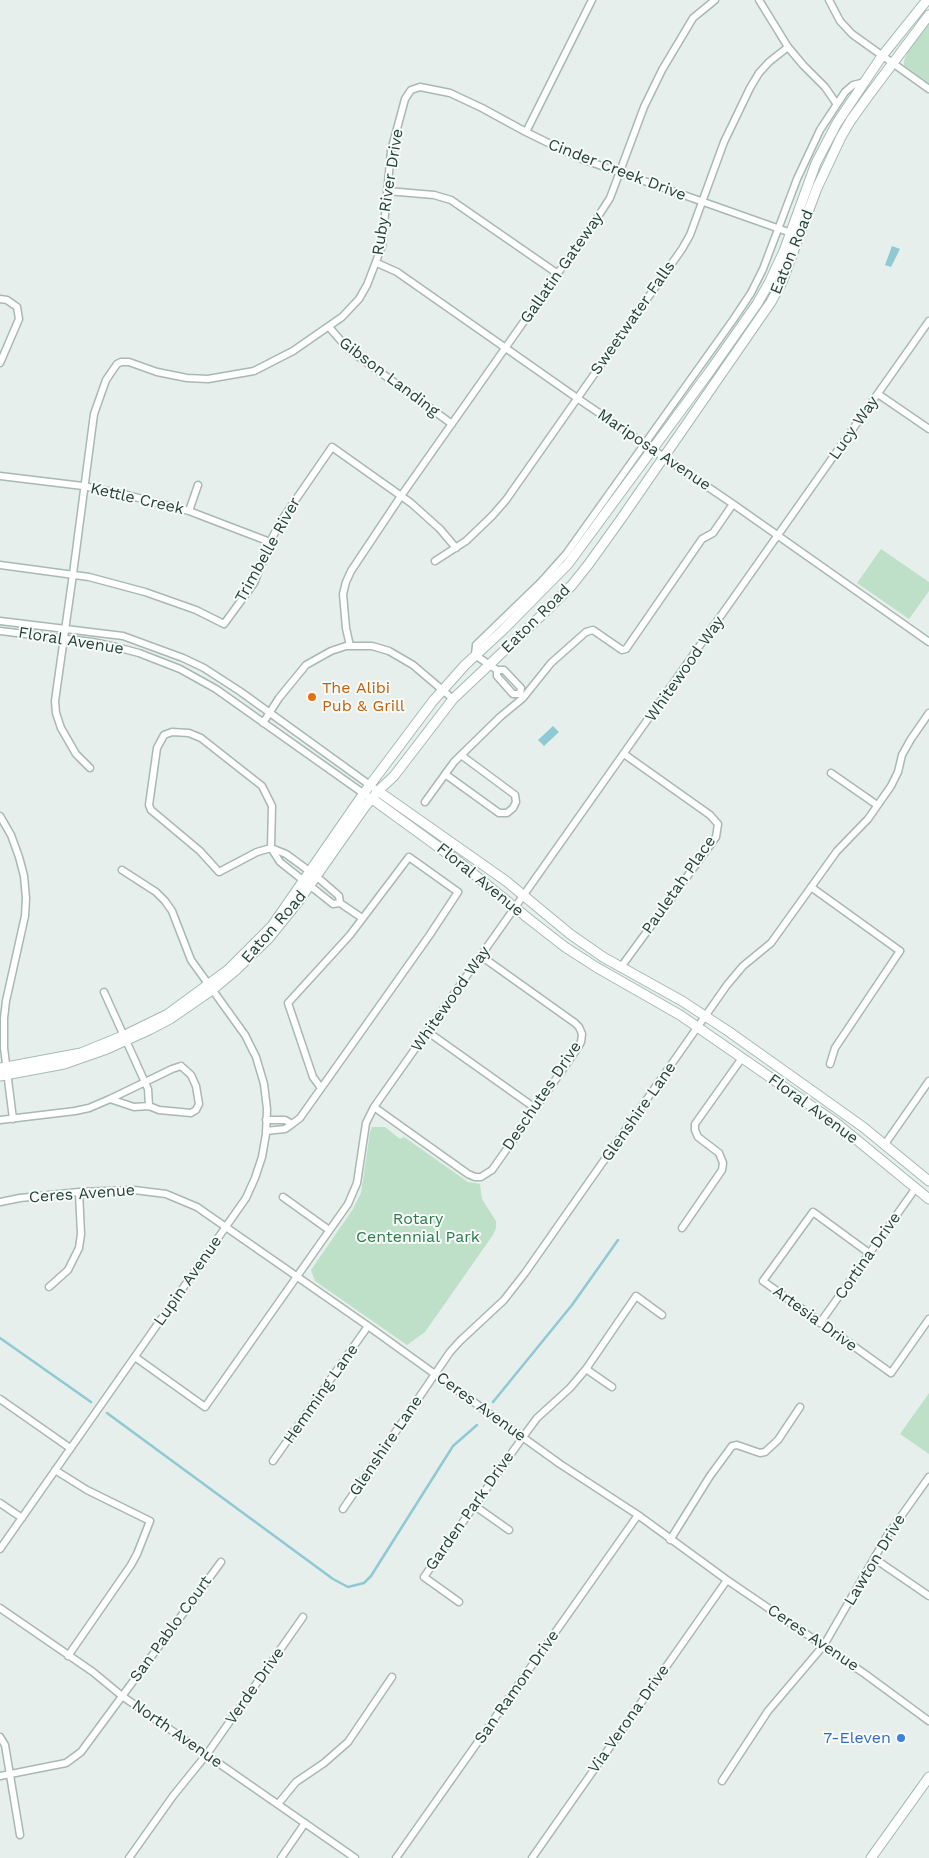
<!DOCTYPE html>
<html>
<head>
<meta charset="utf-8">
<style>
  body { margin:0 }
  canvas { display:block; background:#e6efeb }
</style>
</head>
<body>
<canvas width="929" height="1858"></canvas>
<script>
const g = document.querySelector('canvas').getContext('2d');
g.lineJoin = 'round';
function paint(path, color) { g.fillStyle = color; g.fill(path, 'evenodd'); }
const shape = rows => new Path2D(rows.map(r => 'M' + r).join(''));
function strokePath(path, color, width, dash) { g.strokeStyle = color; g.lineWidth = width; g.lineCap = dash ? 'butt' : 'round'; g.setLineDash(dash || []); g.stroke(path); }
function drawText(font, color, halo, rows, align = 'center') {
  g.font = font + ' "Work Sans",sans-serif'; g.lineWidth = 4; g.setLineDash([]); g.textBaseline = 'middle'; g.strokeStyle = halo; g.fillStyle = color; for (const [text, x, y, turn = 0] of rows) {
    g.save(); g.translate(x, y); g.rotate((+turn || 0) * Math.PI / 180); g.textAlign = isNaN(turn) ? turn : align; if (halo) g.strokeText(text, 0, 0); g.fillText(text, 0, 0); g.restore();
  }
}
const green = shape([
  [929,21,929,87,908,71,904,66,904,61,912,41],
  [881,549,929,582,929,591,909,619,857,583],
  [372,1127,385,1127,400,1139,404,1137,468,1182,480,1184,482,1199,496,1221,496,1228,493,1235,425,1332,407,1345,315,1281,311,1270,353,1209,361,1193,370,1132],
  [929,1393,929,1454,900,1434]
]);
const water = shape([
  [892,246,900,249,891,267,885,265],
  [553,726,559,732,544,746,538,740]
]);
const stream = shape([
  [0,1338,91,1402],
  [493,1402,572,1305,618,1240],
  [107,1413,333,1579,348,1587,364,1583,371,1576,453,1446,477,1425]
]);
const street = shape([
  [759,0,788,47,803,65,825,87,836,103],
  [829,0,840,21,852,34,929,89],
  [526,132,592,0],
  [387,191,434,195,451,200,558,274],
  [377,263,397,272,577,398,733,504,929,642],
  [0,299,7,300,17,307,19,319,0,363],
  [329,327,348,349,452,424],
  [878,394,929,429],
  [0,476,83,486,127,495,189,511,270,542],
  [189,511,198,485],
  [435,561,466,541,492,516,506,500,682,249,690,235,724,142,750,88,759,73,769,62,788,47],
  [0,565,89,577,145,592,196,610,224,624,254,583,270,542,281,521,332,447,411,503,440,529,456,548],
  [0,621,123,636,183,658,204,668,241,692,378,791],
  [0,631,92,642,116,647,139,653,180,669,216,689,367,796],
  [350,646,346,628,343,594,346,582,351,571,401,496,601,212,610,198,644,107,662,70,693,18,715,0],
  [497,670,497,676,513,694,520,694,523,698,551,663,586,632,593,630,622,650,626,649,702,539,713,533,733,504],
  [520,694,521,688,504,670,497,670,475,655,476,645,541,582,566,554,733,320,751,293,763,269,797,179,820,130,845,92,853,85,865,82],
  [263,723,279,698,306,665,331,651,346,646,372,646,389,651,413,665,453,699],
  [172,732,189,733,201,738,262,786,272,806,271,848,257,852,219,872,200,851,151,810,149,805,157,748,164,735,172,732],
  [90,768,76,754,61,728,56,713,55,701,73,574,94,414,106,380,117,364,121,362,129,362,157,372,187,378,208,379,254,371,293,351,342,317,359,299,367,285,382,246,391,151,405,99,411,90,420,87,450,93,482,108,526,132,579,158,794,234],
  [831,773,877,805],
  [445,774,499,813,507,813,513,808,516,802,515,795,461,755],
  [425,802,454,762,500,717,523,698],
  [0,816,11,835,19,857,24,876,26,898,25,916,6,1001,4,1018,4,1048,13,1119],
  [271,848,286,854,316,876,339,896,340,903,333,904,280,862,271,848],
  [811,887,900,951,835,1048,830,1064],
  [340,903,362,918],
  [621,967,716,837,718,824,710,815,624,754],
  [104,992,148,1089,149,1106],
  [428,1032,535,1108],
  [181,1066,191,1075,196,1086,199,1104,196,1110,191,1113,159,1110,149,1106,134,1107,110,1099,172,1069,181,1066],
  [374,1107,468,1174,475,1177,481,1177,492,1170,577,1049,581,1042,582,1034,579,1027,575,1023,481,956],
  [0,1120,75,1111,89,1108,110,1099],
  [292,1124,300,1118,429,936,458,892,409,857,350,935,288,1003,313,1077,321,1088],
  [266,1131,285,1129,292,1124,285,1120,266,1120],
  [885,1144,929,1081],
  [283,1197,329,1230],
  [0,1202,20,1198,79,1192,134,1190,166,1194,197,1207,368,1326,560,1464,638,1515,727,1580,865,1674,929,1721],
  [682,1228,722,1170,723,1163,719,1153,698,1137,695,1130,695,1124,742,1058],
  [869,1253,813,1212,763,1281,891,1373,929,1319],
  [49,1287,68,1270,79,1248,81,1234,79,1192],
  [820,1323,915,1189],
  [135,1357,205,1407,348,1204,357,1183,366,1123,374,1107,929,321],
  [586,1369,612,1387],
  [0,1399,70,1448],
  [273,1461,368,1326],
  [55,1470,87,1490,150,1521,137,1554,131,1565,68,1656],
  [0,1503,22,1518],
  [475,1506,509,1530],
  [343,1509,450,1352,460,1341,504,1300,525,1273,727,985,743,966,771,943,837,851,868,819,891,786,898,772,902,755,911,739,929,713],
  [670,1540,710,1476,732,1446,737,1445,760,1453,765,1452,778,1440,800,1407],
  [0,1549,246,1198,255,1178,262,1157,266,1134,267,1109,264,1084,256,1057,245,1035,191,960,172,911,165,901,156,892,122,870],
  [875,1559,929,1596],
  [459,1602,424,1577,523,1437,537,1418,570,1388,586,1369,636,1296,662,1315],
  [0,1608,93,1672,122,1696,355,1858],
  [0,1737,5,1745,20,1835],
  [0,1776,66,1763,81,1752,221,1562],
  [722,1781,768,1711,824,1645,887,1536,929,1477],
  [278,1804,296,1782,324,1763,348,1742,392,1677],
  [129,1858,173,1796,207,1754,303,1617],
  [281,1858,305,1823],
  [396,1858,638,1515],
  [532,1858,727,1580]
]);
const secondary = shape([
  [378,791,506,881,570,934,603,957,682,1001,728,1031,863,1127,929,1181],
  [371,798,459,862,529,919,565,947,596,967,680,1015,813,1107,835,1122,929,1199],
  [0,1068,81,1053,125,1035,168,1014,228,970,272,926,364,793,433,701,465,665,503,630,568,564,710,371,757,304,769,283,784,251,816,163,837,123,882,56,927,0],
  [0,1076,64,1064,107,1049,149,1030,170,1019,212,990,236,970,269,938,298,902,364,808,378,791,394,776,453,699,545,612,572,585,588,565,621,519,771,302,782,282,817,188,841,137,851,120,869,95,929,15],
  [871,1858,929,1777]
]);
const markers = [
  [312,697,5,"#e8710a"],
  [901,1738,5,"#3f7fe0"]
];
const streetNames = [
  ["Cinder Creek Drive",617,170,21],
  ["Ruby River Drive",388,192,-81],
  ["Eaton Road",792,252,-68],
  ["Gallatin Gateway",562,268,-55],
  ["Sweetwater Falls",633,318,-55],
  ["Gibson Landing",389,377,37],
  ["Lucy Way",854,428,-55],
  ["Mariposa Avenue",654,450,34],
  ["Kettle Creek",137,499,13],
  ["Trimbelle River",268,550,-61],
  ["Eaton Road",536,619,-45],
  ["Floral Avenue",71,641,9],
  ["Whitewood Way",685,669,-55],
  ["Floral Avenue",480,880,39],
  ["Pauletah Place",679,885,-55],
  ["Eaton Road",274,927,-49],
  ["Whitewood Way",451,999,-55],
  ["Deschutes Drive",542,1096,-56],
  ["Floral Avenue",813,1109,36],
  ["Glenshire Lane",639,1112,-55],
  ["Ceres Avenue",82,1194,-4],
  ["Cortina Drive",868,1256,-55],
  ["Lupin Avenue",188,1281,-55],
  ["Artesia Drive",815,1319,36],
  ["Hemming Lane",321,1394,-55],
  ["Ceres Avenue",481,1407,36],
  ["Glenshire Lane",386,1446,-56],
  ["Garden Park Drive",470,1511,-55],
  ["Lawton Drive",875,1560,-59],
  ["San Pablo Court",171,1629,-54],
  ["Ceres Avenue",813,1638,34],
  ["Verde Drive",255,1686,-55],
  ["San Ramon Drive",517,1687,-55],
  ["Via Verona Drive",629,1719,-55],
  ["North Avenue",177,1734,35]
];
const foodNames = [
  ["The Alibi",322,688],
  ["Pub & Grill",322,706]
];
const parkNames = [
  ["Rotary",418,1219],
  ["Centennial Park",418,1237]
];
const shopNames = [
  ["7-Eleven",891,1738]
];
paint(green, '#bfe0c8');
paint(water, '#8ec9d4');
strokePath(stream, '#8ec9d4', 2.5);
strokePath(street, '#a8b8b2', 9);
strokePath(secondary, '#a4bbb3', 11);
strokePath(street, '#fff', 6);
strokePath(secondary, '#fff', 9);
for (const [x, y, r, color] of markers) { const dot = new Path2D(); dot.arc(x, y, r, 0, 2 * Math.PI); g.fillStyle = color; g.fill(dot); strokePath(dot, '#f7fbf9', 2); }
drawText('16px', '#24423a', '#f7fbf9', streetNames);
drawText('16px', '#c56008', '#f7fbf9', foodNames, 'left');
drawText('16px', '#2d7a4b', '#f7fbf9', parkNames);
drawText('16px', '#366cbe', '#f7fbf9', shopNames, 'right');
</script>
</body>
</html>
